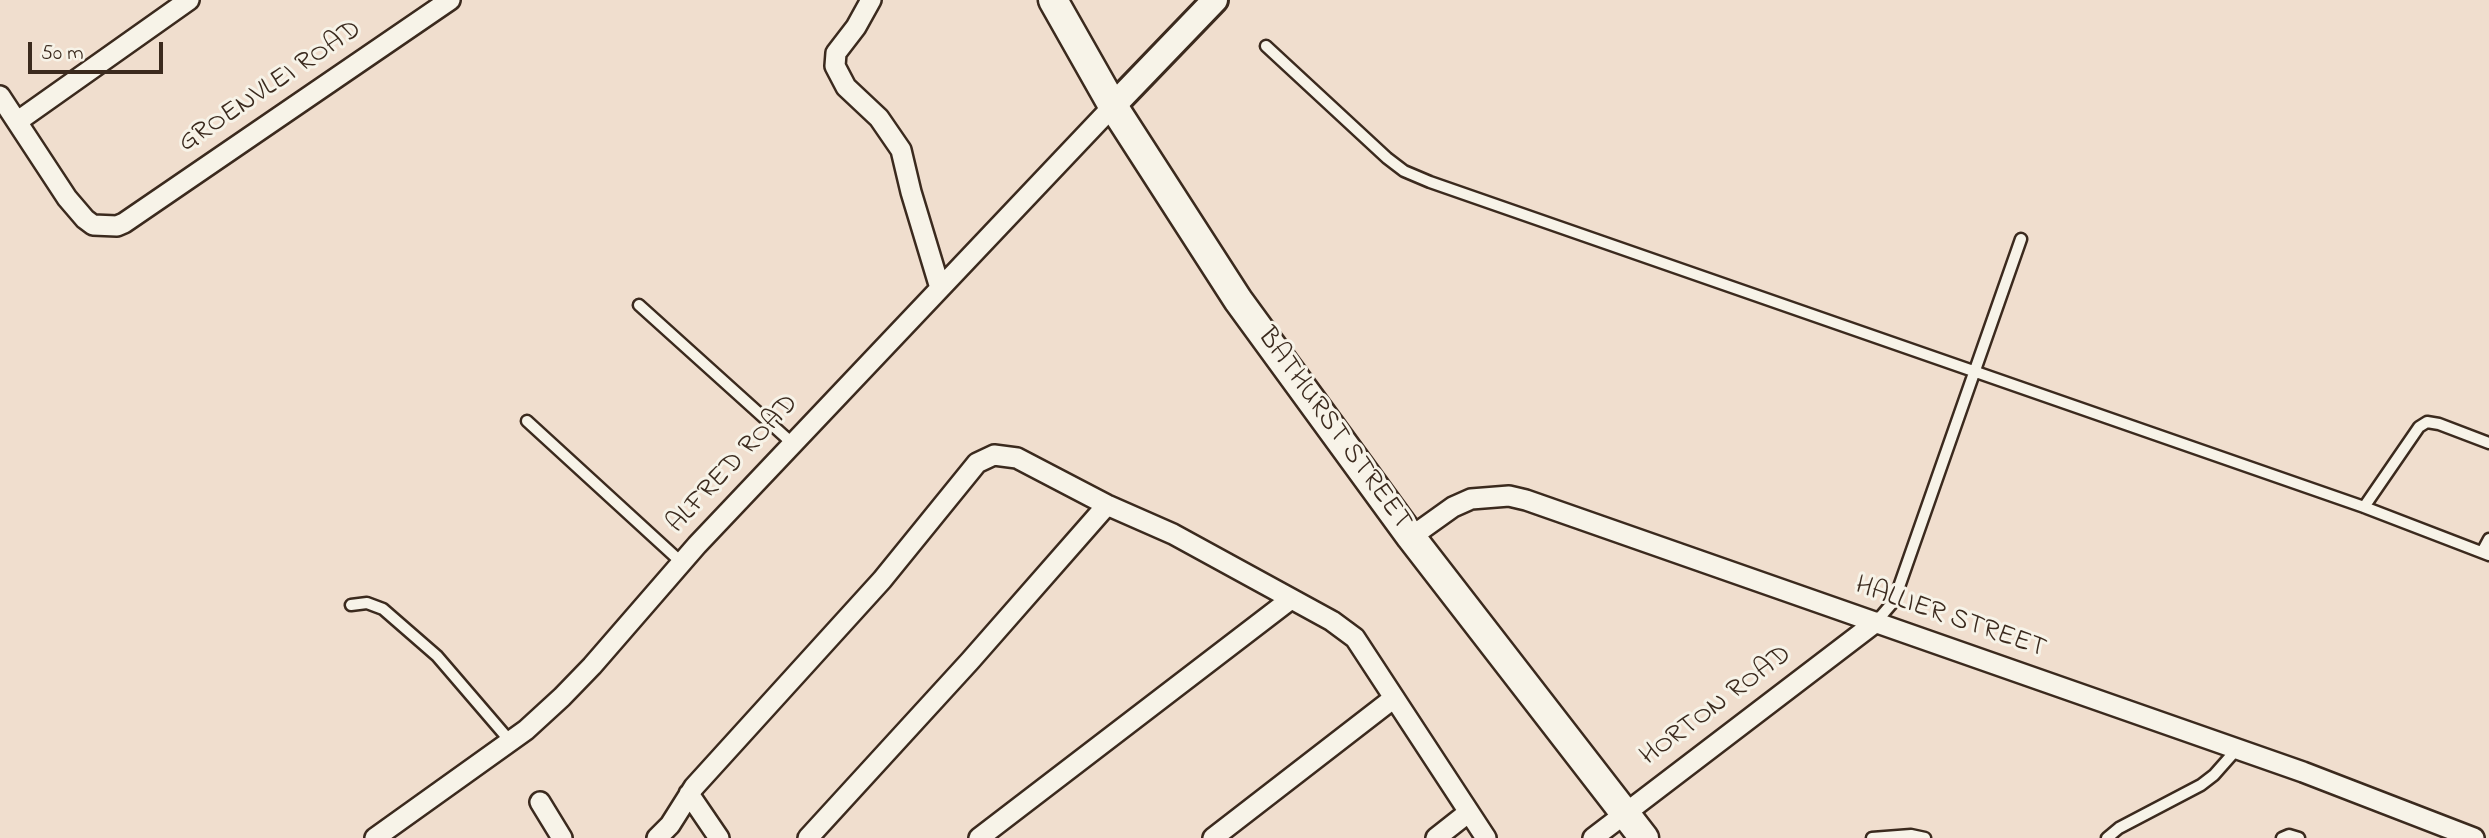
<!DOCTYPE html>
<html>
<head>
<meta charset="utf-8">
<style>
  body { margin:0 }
  #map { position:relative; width:2489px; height:838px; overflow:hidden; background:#f0dece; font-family:"Indie Flower",sans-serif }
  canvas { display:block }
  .scale { position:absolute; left:28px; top:42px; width:135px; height:32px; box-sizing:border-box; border:4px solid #3b2a1e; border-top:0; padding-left:9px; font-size:21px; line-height:24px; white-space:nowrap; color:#3b2a1e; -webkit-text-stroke:5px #f7f3e8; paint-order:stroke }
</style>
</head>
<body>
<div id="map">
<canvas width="2489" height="838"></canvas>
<div class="scale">50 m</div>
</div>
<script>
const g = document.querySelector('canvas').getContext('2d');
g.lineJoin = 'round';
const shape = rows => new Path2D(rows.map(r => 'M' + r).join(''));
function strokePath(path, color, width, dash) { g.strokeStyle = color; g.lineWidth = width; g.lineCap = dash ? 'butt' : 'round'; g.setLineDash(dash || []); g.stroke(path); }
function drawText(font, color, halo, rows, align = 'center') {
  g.font = font + ' "Indie Flower",sans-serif'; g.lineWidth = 6; g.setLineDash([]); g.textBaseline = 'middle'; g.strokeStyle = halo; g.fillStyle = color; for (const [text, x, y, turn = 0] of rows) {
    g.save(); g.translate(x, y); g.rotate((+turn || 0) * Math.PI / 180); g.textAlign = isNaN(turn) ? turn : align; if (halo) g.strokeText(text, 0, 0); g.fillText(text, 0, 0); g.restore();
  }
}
const service = shape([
  [1266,46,1387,158,1404,171,1430,182,2364,507,2489,555],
  [639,305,792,443],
  [527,421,681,562],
  [2364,507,2419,427,2427,422,2439,424,2489,443],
  [2482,552,2489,539],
  [351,605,367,603,383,609,437,656,510,741],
  [1876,622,1894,601,1900,584,2021,239],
  [1872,838,1911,835,1925,838],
  [2107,838,2119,828,2201,785,2214,775,2237,749],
  [2282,838,2289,835,2299,838]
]);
const minor = shape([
  [871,0,856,27,836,53,835,66,846,87,879,118,901,150,911,192,940,288],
  [0,96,67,198,85,219,93,225,117,226,124,223,450,0],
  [18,121,189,0],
  [1411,537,1453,507,1471,499,1509,496,1526,500,2303,772,2474,838],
  [689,794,719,838],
  [540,802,562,838],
  [375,838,526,730,562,697,592,666,697,545,1113,106],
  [657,838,670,825,694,787,882,580,977,463,994,455,1017,458,1107,505,1173,534,1332,621,1355,638,1486,838],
  [808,838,970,661,1107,505],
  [979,838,1291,599],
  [1213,838,1394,698],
  [1436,838,1469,812],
  [1593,838,1876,622]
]);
const tertiary = shape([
  [1113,106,1215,0]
]);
const secondary = shape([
  [1053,0,1113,106,1238,300,1411,537,1644,838]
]);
const streetNames = [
  ["GROENVLEI ROAD",271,88,-34],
  ["BATHURST STREET",1333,430,54],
  ["ALFRED ROAD",734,465,-47],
  ["HALLIER STREET",1950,619,19],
  ["HORTON ROAD",1717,707,-37]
];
strokePath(service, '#3b2a1e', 15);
strokePath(minor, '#3b2a1e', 24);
strokePath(tertiary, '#3b2a1e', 30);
strokePath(secondary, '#3b2a1e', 33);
strokePath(service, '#f7f3e8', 10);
strokePath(minor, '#f7f3e8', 19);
strokePath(tertiary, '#f7f3e8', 24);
strokePath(secondary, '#f7f3e8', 28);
drawText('28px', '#3b2a1e', '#f7f3e8', streetNames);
</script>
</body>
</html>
